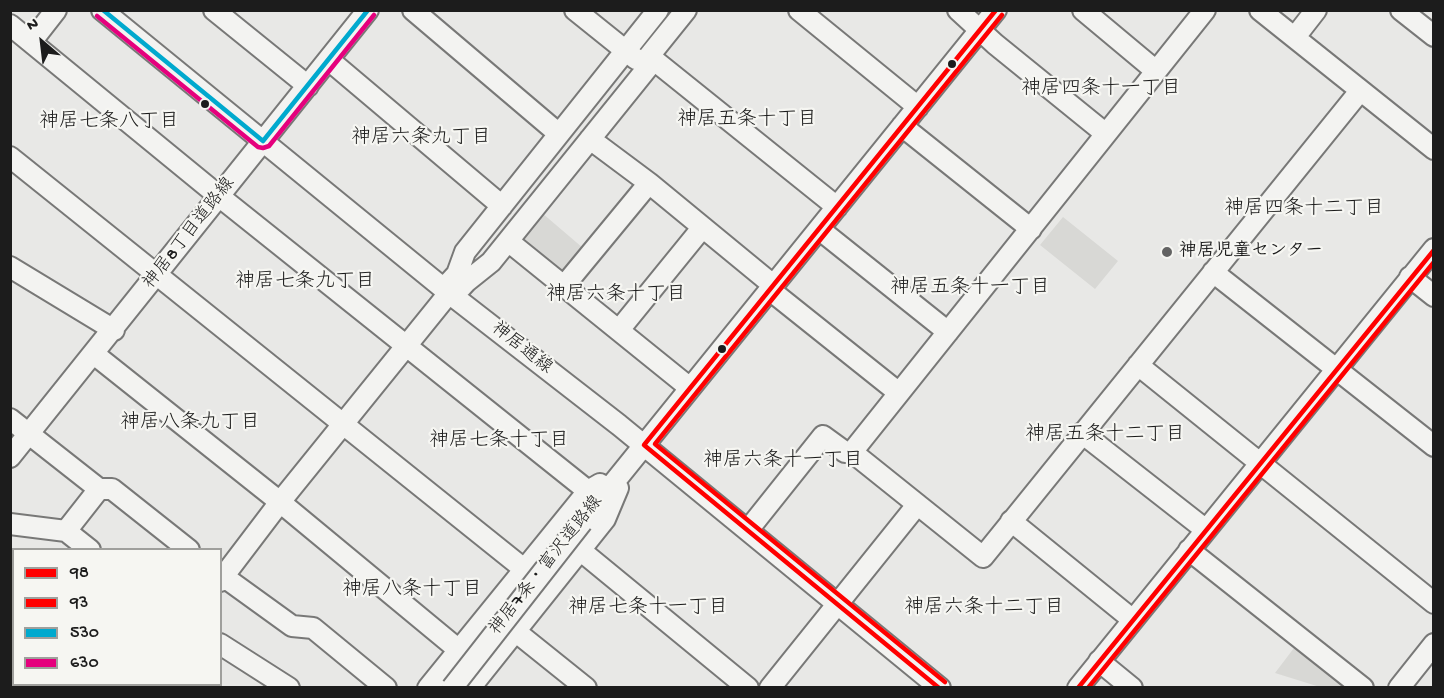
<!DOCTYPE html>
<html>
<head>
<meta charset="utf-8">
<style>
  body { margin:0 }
  #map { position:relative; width:1444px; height:698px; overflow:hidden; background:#e8e8e6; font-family:"Gochi Hand",sans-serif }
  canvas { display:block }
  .frame { position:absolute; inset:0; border:12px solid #1c1c1c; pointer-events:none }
  .legend { position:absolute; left:12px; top:548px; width:210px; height:138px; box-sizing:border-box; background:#f6f6f2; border:2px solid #9f9f9c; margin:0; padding:8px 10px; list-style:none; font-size:18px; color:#1c1c1c }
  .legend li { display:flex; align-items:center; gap:12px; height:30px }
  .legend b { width:30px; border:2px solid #9f9f9c }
  .north { position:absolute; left:12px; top:12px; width:60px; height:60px; -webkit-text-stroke:4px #f6f6f2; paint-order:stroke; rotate:332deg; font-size:16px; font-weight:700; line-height:24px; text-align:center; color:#1c1c1c }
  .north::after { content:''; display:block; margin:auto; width:21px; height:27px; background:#1c1c1c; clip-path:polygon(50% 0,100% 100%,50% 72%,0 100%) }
</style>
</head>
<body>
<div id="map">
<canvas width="1444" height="698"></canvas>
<div class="frame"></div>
<ul class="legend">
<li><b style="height:8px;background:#f00"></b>98</li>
<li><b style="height:8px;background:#f00"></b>93</li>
<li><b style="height:8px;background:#00a9ce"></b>530</li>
<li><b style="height:8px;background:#e5007d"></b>630</li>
</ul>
<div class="north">N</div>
</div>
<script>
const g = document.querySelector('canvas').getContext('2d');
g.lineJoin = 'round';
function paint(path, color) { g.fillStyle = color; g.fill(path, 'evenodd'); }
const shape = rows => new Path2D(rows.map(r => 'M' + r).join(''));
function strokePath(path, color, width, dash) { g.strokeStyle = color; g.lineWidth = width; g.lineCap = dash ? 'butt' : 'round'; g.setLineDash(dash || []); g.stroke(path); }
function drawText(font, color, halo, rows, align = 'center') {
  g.font = font + ' "Gochi Hand","Klee One",sans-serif'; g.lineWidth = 4.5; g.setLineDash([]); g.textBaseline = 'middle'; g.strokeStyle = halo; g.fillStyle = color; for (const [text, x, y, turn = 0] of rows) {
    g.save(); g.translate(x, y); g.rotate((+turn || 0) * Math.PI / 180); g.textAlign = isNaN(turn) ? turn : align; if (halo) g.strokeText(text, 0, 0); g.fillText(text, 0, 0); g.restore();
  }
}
const built = shape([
  [542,213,583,248,561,274,520,240],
  [1063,217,1118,261,1095,289,1040,245],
  [10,598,14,600,14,684,20,685,24,687,11,687],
  [1297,644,1353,687,1320,687,1275,673]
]);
const minor = shape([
  [102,10,449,293,619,425,940,688],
  [214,10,308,86],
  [413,10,559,134],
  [575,10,636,59],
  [799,10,918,107],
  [958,10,995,44,1106,134],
  [1083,10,1156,71],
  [1260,10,1434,149],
  [1401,10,1434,36],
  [10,25,220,197,588,491],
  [1295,37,1316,10],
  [31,42,56,10],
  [649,56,837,207],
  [329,60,502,206],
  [902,126,1031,229],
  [590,139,649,183,773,285],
  [10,157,524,569],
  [819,229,948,332],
  [508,241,690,388],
  [10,267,114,330],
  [1213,272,1434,446],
  [1410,277,1434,296],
  [564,286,649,183],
  [444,288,457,274,465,252,658,10],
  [770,290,899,393],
  [453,296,466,282,491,262,649,66,649,56,686,10],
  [619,330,702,228],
  [94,354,280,502,483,670],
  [1138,365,1434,603],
  [10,419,99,489,66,531],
  [1082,433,1206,530],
  [852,452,1205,10],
  [10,457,368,10],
  [99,489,112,489,189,550],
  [1011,521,1133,620],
  [582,522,996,10],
  [10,524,66,531,90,550],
  [748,530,823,436,845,452,852,452,983,557,1360,91],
  [580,550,748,688],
  [1189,550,1363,688],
  [220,574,292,626,313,628,386,688],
  [220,581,280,502,449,293],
  [515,631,586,688],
  [220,644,289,688],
  [1099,661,1132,688],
  [428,688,588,491,600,484],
  [470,688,605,519,618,488],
  [770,688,917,505],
  [1078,688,1434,249],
  [1399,688,1434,644]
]);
const minorBridge = shape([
  [452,688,582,522]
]);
const bus1 = shape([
  [939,688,644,445,996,10],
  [1078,688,1434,250]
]);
const bus2 = shape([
  [945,682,655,444,1002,15],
  [1088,688,1434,262]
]);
const bus3 = shape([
  [103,10,263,141,368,10]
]);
const bus4 = shape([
  [97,16,258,147,263,148,269,146,374,15]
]);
const markers = [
  [952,64,5,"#1c1c1c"],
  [205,104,5,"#1c1c1c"],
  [1167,252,6,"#636363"],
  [722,349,5,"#1c1c1c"]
];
const streetNames = [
  ["神居8丁目道路線",190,234,-52],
  ["神居通線",521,349,38],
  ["神居7条・富沢道路線",547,566,-52]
];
const poiNames = [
  ["神居児童センター",1179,252]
];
const neighbourhoodNames = [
  ["神居四条十一丁目",1101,90],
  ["神居五条十丁目",747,121],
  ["神居七条八丁目",109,123],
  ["神居六条九丁目",421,139],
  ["神居四条十二丁目",1304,210],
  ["神居七条九丁目",305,283],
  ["神居五条十一丁目",970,289],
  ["神居六条十丁目",616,296],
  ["神居八条九丁目",190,424],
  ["神居五条十二丁目",1105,436],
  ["神居七条十丁目",499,442],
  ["神居六条十一丁目",783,462],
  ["神居八条十丁目",412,591],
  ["神居七条十一丁目",648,609],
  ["神居六条十二丁目",984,609]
];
paint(built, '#d8d8d5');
strokePath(minor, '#787877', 24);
strokePath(minor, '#f3f3f1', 20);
strokePath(minorBridge, '#787877', 24, []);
strokePath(minorBridge, '#f3f3f1', 20);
strokePath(bus1, '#f00', 4.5);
strokePath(bus2, '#f00', 4.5);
strokePath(bus3, '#00a9ce', 4.5);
strokePath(bus4, '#e5007d', 4.5);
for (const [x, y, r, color] of markers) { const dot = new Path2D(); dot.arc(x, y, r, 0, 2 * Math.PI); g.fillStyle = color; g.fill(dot); strokePath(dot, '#f6f6f2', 2); }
drawText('18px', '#1c1c1c', '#f6f6f2', streetNames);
drawText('bold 18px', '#1c1c1c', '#f6f6f2', poiNames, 'left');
drawText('20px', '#1c1c1c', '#f6f6f2', neighbourhoodNames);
</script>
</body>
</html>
